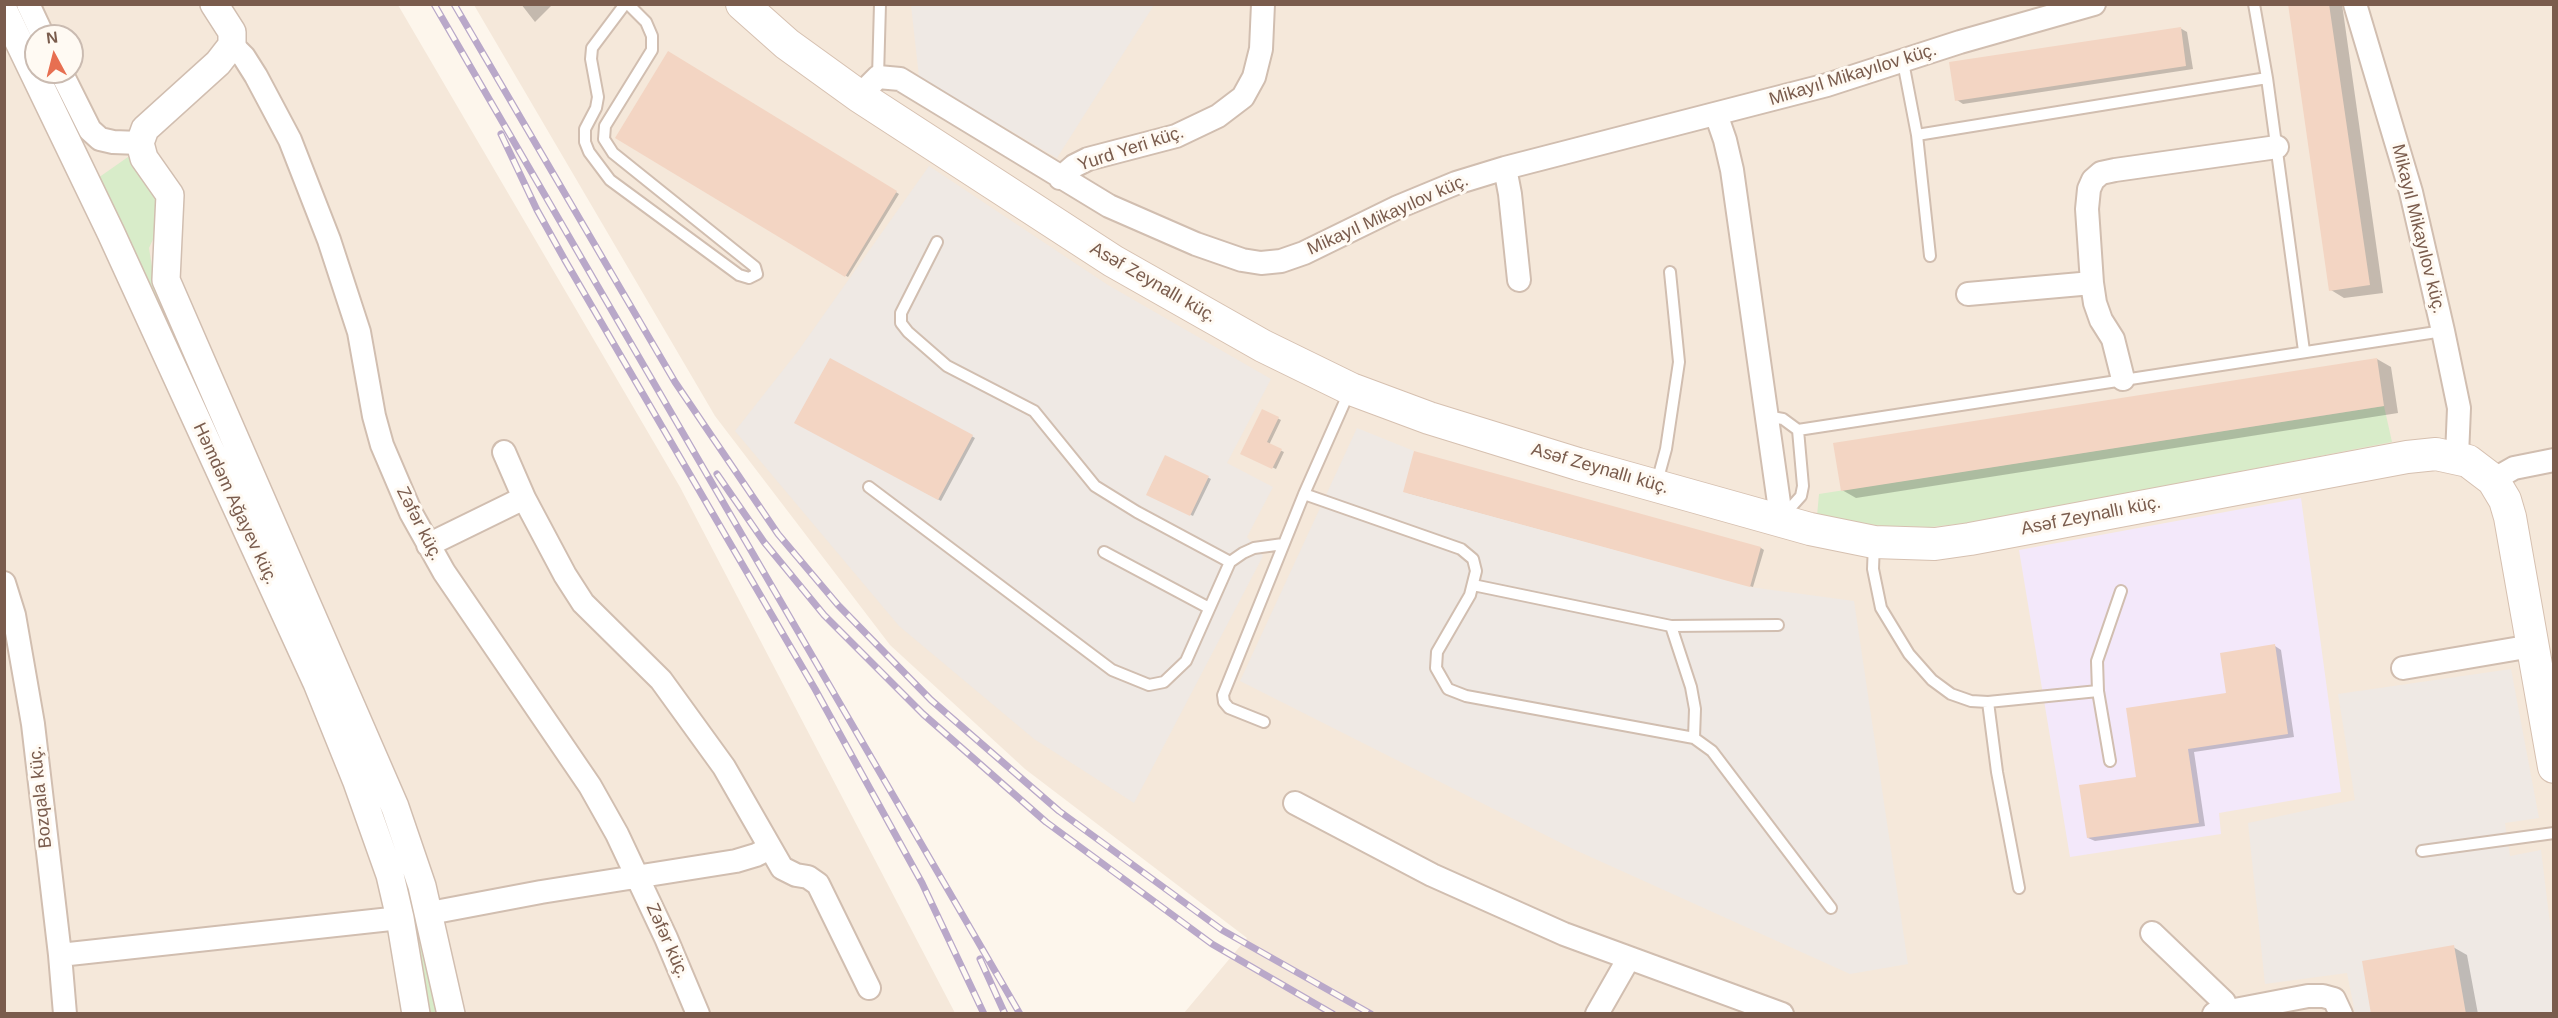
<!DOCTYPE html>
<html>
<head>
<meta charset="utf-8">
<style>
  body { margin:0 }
  #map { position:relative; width:2558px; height:1018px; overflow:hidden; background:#fdf6ec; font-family:Helvetica,sans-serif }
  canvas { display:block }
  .frame { position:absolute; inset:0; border:6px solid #7a5c4d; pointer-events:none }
  .north { position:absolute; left:24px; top:24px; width:60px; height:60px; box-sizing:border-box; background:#fffaf3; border:2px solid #cabbb1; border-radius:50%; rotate:353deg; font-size:16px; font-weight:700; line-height:24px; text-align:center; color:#7a5c4d }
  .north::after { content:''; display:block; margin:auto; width:21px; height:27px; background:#e76f51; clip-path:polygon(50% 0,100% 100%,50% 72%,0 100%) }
</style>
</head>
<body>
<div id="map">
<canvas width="2558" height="1018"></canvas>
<div class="frame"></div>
<div class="north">N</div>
</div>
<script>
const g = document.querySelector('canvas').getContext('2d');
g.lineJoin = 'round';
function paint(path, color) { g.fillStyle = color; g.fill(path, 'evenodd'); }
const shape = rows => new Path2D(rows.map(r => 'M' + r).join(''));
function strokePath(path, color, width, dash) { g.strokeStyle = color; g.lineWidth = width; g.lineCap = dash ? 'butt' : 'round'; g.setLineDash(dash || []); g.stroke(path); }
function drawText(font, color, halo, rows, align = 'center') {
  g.font = font + ' Helvetica,sans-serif'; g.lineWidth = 6; g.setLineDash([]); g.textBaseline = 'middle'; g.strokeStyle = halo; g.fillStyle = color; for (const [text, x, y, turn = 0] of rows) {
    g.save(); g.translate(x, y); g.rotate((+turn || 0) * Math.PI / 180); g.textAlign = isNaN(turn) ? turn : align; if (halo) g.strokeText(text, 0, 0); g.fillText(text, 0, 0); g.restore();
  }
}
const residential = shape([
  [5,5,398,5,680,487,955,1013,5,1014],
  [36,36,72,36,72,72,36,72],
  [474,5,2553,5,2553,1013,1184,1013,1247,938,1025,769,890,645,715,416]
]);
const industrial = shape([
  [911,5,911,4,1154,5,1057,158,919,77],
  [929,166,1108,285,1271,379,1227,463,1273,487,1247,537,1263,556,1134,803,1034,739,899,626,735,431,798,351],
  [1357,428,1414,451,1404,492,1750,587,1854,601,1908,964,1850,974,1573,849,1240,681],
  [2511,669,2539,818,2505,823,2510,856,2541,850,2553,948,2553,1013,2355,1013,2347,973,2265,984,2248,823,2355,800,2338,694]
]);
const education = shape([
  [2301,498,2341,792,2219,813,2221,834,2070,857,2019,550]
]);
const green = shape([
  [128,157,158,193,156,233,149,248,153,273,321,650,420,903,408,904,98,178],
  [2384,406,2392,442,1985,521,1931,527,1882,526,1817,516,1819,494],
  [426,932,441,1013,425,1013,414,934]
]);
const shadow = shape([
  [521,4,553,4,535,22],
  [2289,4,2342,4,2383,293,2344,298,2331,290],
  [2180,28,2187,32,2193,69,1963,104,1957,100],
  [668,53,899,194,848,277,617,137],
  [2377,359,2391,367,2398,413,1856,498,1842,490],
  [830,360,975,438,941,501,796,422],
  [1263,411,1281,420,1269,445,1284,452,1276,469,1242,453],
  [1415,453,1761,548,1764,550,1753,587,1408,493],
  [1166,457,1211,479,1193,516,1148,494],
  [2275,646,2281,650,2294,737,2194,752,2205,826,2095,841,2088,838,2138,778],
  [2453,947,2467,955,2478,1014,2372,1014]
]);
const building = shape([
  [2288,4,2329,4,2370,285,2329,291],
  [2181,27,2186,66,1955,101,1949,62],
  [668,51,897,191,845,277,615,138],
  [830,358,973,435,938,500,794,423],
  [2377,358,2384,406,1841,491,1833,443],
  [1262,409,1279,417,1267,442,1282,449,1272,469,1240,454],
  [1414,451,1761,547,1750,587,1403,492],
  [1165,455,1209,476,1190,516,1146,495],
  [2275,644,2288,734,2188,749,2199,823,2087,838,2079,785,2136,777,2126,708,2226,693,2220,653],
  [2454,945,2466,1014,2371,1014,2362,961]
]);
const service = shape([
  [625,4,592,48,591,59,598,97,596,108,585,129,585,142,589,152,610,180,739,275,749,278,757,274,755,267,613,153,604,139,605,126,652,50,652,36,646,22,628,4],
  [2254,4,2267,78,2304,351],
  [1903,62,1917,135,1930,256],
  [878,77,880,4],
  [1917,135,2267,78],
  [937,242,901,313,901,323,908,332,947,366,1034,411,1095,486,1137,512,1230,562],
  [1766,416,1783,419,1798,430,2443,331],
  [1657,482,1666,449,1679,362,1670,272],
  [869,487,1112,670,1149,685,1164,682,1186,661,1230,562,1243,553,1254,548,1283,544],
  [1304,494,1461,549,1473,559,1476,571,1470,595,1437,652,1436,668,1448,689,1466,696,1694,738,1712,751,1831,908],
  [1783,516,1801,496,1803,486,1798,430],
  [1874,543,1873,569,1881,608,1909,654,1932,680,1951,694,1971,701,1988,702,2098,691],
  [1104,552,1209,608],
  [1473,585,1671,626,1778,625],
  [1671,626,1691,687,1695,709,1694,738],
  [1988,702,1997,772,2019,888],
  [1264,722,1229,708,1224,702,1223,695,1304,494,1350,390],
  [2110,761,2098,691,2097,661,2121,591],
  [2422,851,2554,833]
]);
const minor = shape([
  [28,4,43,36],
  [2355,4,2411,192,2443,331,2459,408,2457,456],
  [232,45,244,57,256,76,290,140,329,240,359,332,374,416,382,445,411,513,444,572,590,786,617,834,666,938,698,1014],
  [61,72,90,130,100,139,113,142,140,143],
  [859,96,878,77,900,79,1109,206,1196,244,1242,260,1261,263,1281,261,1304,253,1398,207,1456,183,1505,168,1827,85,1960,42,2094,4],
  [1716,114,1725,140,1732,170,1779,503,1779,520],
  [1505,168,1510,194,1519,280],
  [1060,178,1074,166,1088,159,1176,136,1218,116,1243,97,1254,77,1261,49,1263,4],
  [1968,294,2092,283],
  [2123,379,2113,339,2101,320,2095,303,2092,283,2087,209,2089,189,2093,180,2101,173,2115,170,2277,147],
  [504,452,524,498],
  [2493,480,2514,468,2554,460],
  [428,545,524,498,565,575,583,603,661,680,724,767,782,868,796,875,808,877,818,884,869,988],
  [4,583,14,615,33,724,60,955,65,1014],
  [2403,668,2532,646],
  [1295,803,1432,875,1564,934,1782,1014],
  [430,913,541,892,736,861,756,855,770,848],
  [2152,933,2224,1002,2229,1014],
  [60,955,400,918],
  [1597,1014,1629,958],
  [2214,1014,2308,996,2323,996,2334,999,2341,1014]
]);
const tertiary = shape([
  [214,4,232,32,232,45,218,63,145,129,140,143,144,158,170,195,166,280,395,807,422,886,451,1014],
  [4,11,111,233,317,683,357,782,390,875,400,918,416,1014]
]);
const secondary = shape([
  [742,4,787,44,859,96,1113,261,1263,346,1351,389,1429,418,1578,464,1810,529,1874,542,1935,544,1970,539,2407,457,2436,454,2468,461,2493,480,2505,500,2510,517,2554,767]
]);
const rail = shape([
  [434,4,1020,1014],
  [454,4,675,382,778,534,838,605,931,700,1059,811,1222,930,1371,1014],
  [501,134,537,210,566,262,815,689,922,883,984,1014],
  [717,474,764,542,824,615,923,714,1046,822,1212,944,1333,1014],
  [980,959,1005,1014]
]);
const streetNames = [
  ["Mikayıl Mikayılov küç.",1853,75,-17],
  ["Yurd Yeri küç.",1131,149,-18],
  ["Mikayıl Mikayılov küç.",1388,215,-24],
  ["Mikayıl Mikayılov küç.",2418,229,76],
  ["Asəf Zeynallı küç.",1153,283,30],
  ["Asəf Zeynallı küç.",1600,469,16],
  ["Həmdəm Ağayev küç.",235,504,65],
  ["Asəf Zeynallı küç.",2091,516,-11],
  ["Zəfər küç.",419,524,63],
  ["Bozqala küç.",41,797,-96],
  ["Zəfər küç.",667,941,66]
];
paint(residential, '#f5e8da');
paint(industrial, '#efe9e4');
paint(education, '#f3e8fa');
paint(green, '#d8ecc9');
paint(shadow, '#0003');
paint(building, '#f3d5c3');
strokePath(service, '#d1beb0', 14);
strokePath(minor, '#d1beb0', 26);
strokePath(tertiary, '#d1beb0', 30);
strokePath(secondary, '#d6c0b0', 34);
strokePath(service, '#fff', 10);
strokePath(minor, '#fff', 22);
strokePath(tertiary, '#fff', 27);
strokePath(secondary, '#fff', 32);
strokePath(rail, '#b9a8c9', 7);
strokePath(rail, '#fffaf3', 4.5, [14]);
drawText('18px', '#7a5c4d', '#fffaf3', streetNames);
</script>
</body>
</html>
